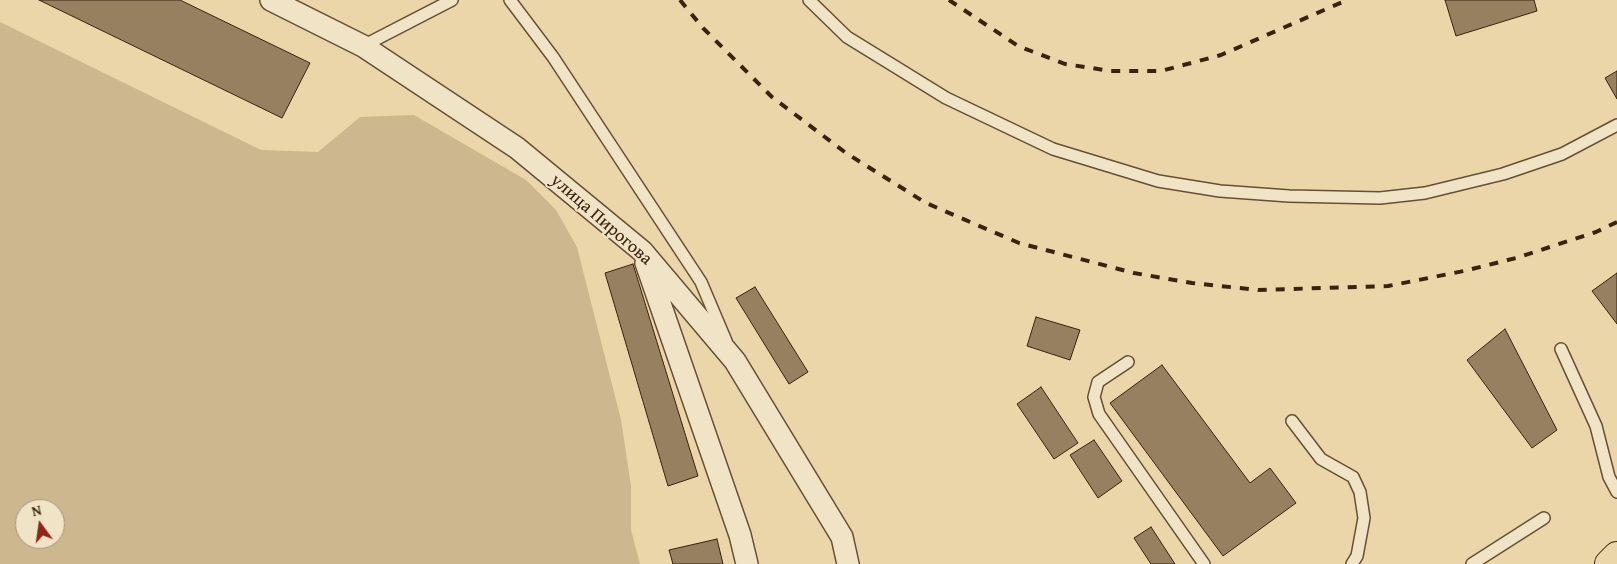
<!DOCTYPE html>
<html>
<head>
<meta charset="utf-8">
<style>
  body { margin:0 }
  #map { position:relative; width:1617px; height:564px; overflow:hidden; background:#ead6a8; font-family:"Gentium Book Plus",serif }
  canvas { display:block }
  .north { position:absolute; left:15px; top:499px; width:50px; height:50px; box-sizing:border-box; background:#f1e4c6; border:1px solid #a8967d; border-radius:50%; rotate:346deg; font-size:14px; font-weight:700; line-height:20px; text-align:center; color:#3b220f }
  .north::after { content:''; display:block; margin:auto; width:18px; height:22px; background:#8f2418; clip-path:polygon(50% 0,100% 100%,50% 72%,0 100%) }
</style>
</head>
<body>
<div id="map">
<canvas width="1617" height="564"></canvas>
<div class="north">N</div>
</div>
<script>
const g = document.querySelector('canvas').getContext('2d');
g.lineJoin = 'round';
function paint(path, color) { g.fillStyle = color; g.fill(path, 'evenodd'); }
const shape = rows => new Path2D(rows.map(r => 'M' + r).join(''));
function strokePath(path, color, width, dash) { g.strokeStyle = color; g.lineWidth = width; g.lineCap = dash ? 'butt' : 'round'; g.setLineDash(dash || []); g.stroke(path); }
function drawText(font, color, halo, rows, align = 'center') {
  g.font = font + ' "Gentium Book Plus",serif'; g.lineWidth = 4; g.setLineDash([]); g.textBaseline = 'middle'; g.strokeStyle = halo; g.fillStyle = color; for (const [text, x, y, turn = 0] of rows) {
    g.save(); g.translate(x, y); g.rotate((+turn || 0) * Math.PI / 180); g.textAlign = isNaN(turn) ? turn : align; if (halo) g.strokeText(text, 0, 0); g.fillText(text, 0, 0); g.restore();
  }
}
const green = shape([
  [0,22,261,150,318,152,360,117,414,115,526,180,556,210,577,247,621,420,631,486,631,530,640,564,0,564],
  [25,509,55,509,55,539,25,539]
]);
const building = shape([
  [39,0,180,0,310,63,282,118,39,0],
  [1445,0,1534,0,1537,11,1456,36,1445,0],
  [1617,71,1617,99,1605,78,1617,71],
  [633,264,698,476,668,486,605,273,633,264],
  [1617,273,1617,324,1592,291,1617,273],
  [755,287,808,372,789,384,736,298,755,287],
  [1036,317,1080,330,1070,360,1027,346,1036,317],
  [1505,329,1557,430,1532,448,1467,360,1505,329],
  [1162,365,1250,483,1270,468,1296,503,1223,556,1110,403,1162,365],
  [1041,387,1078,443,1054,459,1017,404,1041,387],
  [1094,440,1122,481,1098,498,1070,455,1094,440],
  [1151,527,1175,564,1151,564,1134,538,1151,527],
  [717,539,723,564,673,564,669,550,717,539]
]);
const service = shape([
  [510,0,553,57,701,282,726,341],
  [809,0,847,37,946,98,1053,149,1158,181,1220,191,1289,196,1380,198,1425,193,1503,174,1562,154,1617,125],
  [363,46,452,0],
  [1561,349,1596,426,1609,477,1617,492],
  [1128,362,1098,382,1094,397,1099,414,1204,564],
  [1292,421,1321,459,1353,477,1360,492,1364,518,1357,556,1352,564],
  [1472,564,1544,518]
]);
const minor = shape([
  [271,0,363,46,517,148,642,251,735,361,842,537,848,564],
  [646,263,740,535,747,564]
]);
const primary = shape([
  [1609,564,1617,556]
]);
const rail = shape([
  [680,0,703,28,772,97,846,153,926,203,1019,243,1134,273,1192,283,1258,290,1388,286,1464,271,1516,258,1596,232,1617,222],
  [949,0,1018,46,1065,64,1111,71,1161,71,1221,55,1347,0]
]);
const streetNames = [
  ["улица Пирогова",601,220,41]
];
paint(green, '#ccb78e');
paint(building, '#96805f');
strokePath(building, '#3b220f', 1);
strokePath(service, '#674f35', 14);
strokePath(minor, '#674f35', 24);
strokePath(primary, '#3b220f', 30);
strokePath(service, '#f1e4c6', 11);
strokePath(minor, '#f1e4c6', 21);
strokePath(primary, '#ead6a8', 28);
strokePath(rail, '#3b220f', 4, [9, 9]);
drawText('18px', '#3b220f', '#f1e4c6', streetNames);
</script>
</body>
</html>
